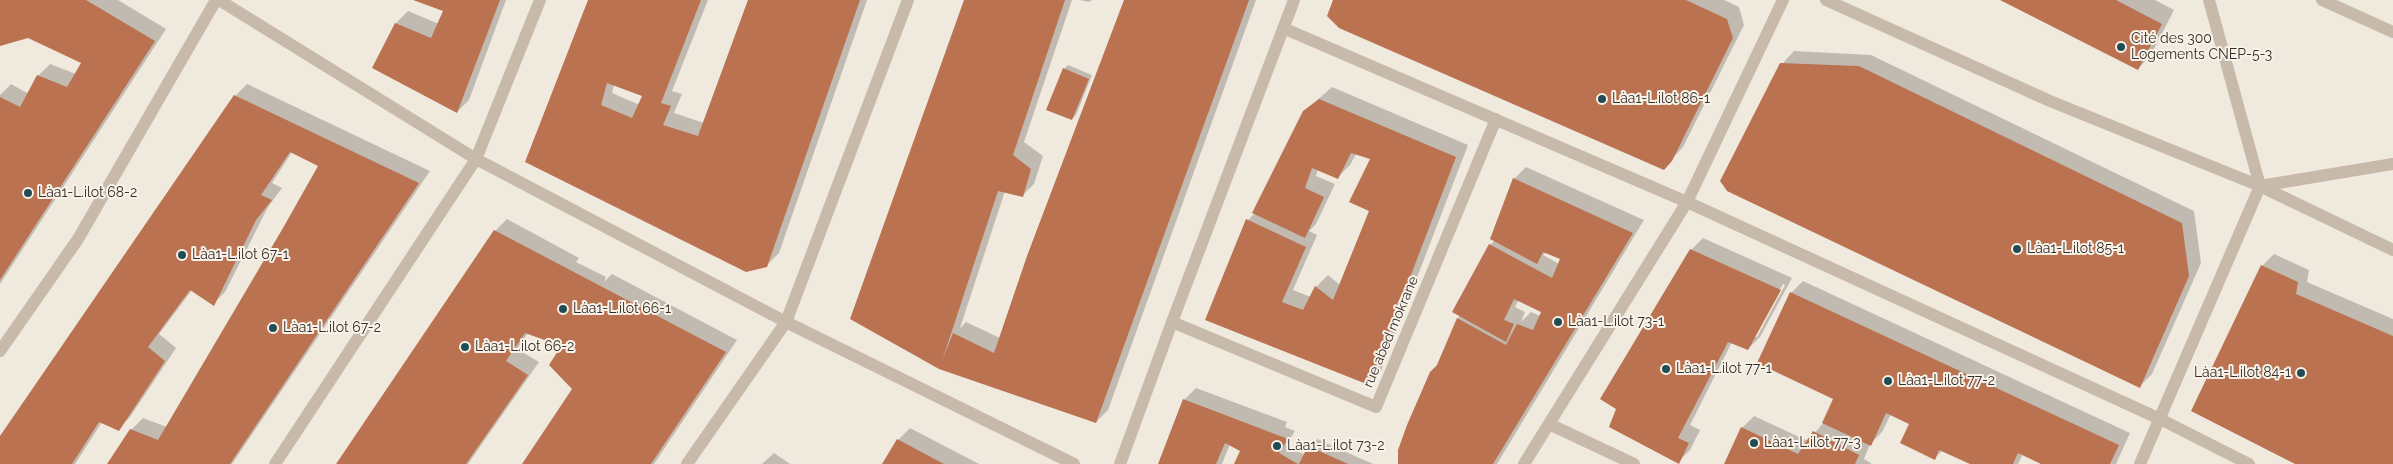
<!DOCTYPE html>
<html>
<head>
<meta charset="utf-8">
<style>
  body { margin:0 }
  canvas { display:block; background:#f0e9dd }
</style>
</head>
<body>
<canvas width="2393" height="464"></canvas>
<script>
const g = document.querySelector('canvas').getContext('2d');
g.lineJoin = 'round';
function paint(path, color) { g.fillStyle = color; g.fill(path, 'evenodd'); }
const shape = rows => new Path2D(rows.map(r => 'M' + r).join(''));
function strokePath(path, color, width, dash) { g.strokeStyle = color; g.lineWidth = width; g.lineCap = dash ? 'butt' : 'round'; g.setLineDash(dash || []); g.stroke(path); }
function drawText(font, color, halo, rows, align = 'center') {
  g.font = font + ' Raleway,sans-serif'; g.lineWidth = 4; g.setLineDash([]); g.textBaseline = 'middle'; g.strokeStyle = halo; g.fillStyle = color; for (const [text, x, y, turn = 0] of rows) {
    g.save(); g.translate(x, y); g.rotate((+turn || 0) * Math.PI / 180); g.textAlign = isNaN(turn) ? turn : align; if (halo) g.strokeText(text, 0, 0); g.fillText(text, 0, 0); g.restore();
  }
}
const shadow = shape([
  [0,0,118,0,166,29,0,284,0,95,11,84,29,94,38,76,50,64,76,74,83,62,28,36,0,44],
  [416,0,506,0,469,100,457,112,374,68,396,23,408,11,439,24,445,10],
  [589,0,708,0,672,91,682,94,674,113,704,123,748,0,867,0,779,253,767,265,527,161],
  [614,85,644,96,640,105,612,93],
  [965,0,1072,0,1024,142,1043,156,1034,184,1022,196,1005,191,960,328,966,322,1000,338,1125,0,1256,0,1108,410,1096,422,939,368],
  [1080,0,1092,0,1089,2],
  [1334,0,1724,0,1739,7,1744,25,1683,147,1664,168],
  [2003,0,2155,0,2174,10,2151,55,2138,69],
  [1794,51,1871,55,2194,211,2201,263,2152,374,2140,386,1782,64],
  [1068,65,1092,75,1076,115,1072,119,1064,69],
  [247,84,430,171,232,464,109,464,131,430,143,418,167,427,320,166,292,152,272,183,282,188,268,207,225,292,213,304,192,290,159,334,176,348,130,417,118,429,102,422,75,464,0,464,0,438,235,96],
  [1332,87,1468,145,1381,371,1369,384,1207,319,1248,220,1255,213,1304,112],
  [1356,154,1372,159,1371,210,1340,285,1328,275,1316,287,1311,297,1293,290,1317,235,1309,231,1316,224,1335,184,1316,176,1318,169,1338,177,1350,165],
  [1526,167,1644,220,1497,464,1399,464,1438,365,1490,245,1495,240,1514,179],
  [1547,252,1562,258,1559,264,1543,255],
  [1519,299,1543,311,1540,316,1531,312,1521,322,1525,312,1515,307],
  [507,219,579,258,576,262,606,277,604,282,612,274,737,340,654,464,523,464,573,389,565,341,528,333,517,349,539,362,468,464,337,464,495,231],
  [1703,238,1792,278,1760,337,1748,349,1732,342,1690,425,1700,430,1690,450,1678,462,1618,409,1602,398,1691,250],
  [1783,284,1785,285,1757,337,1754,337],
  [2274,254,2309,270,2307,282,2393,319,2393,464,2298,464,2262,266],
  [1803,281,2130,433,2116,464,2044,464,2023,454,2018,464,1973,464,1943,450,1935,458,1911,423,1891,414,1882,432,1870,444,1864,459,1872,464,1725,464,1742,428,1754,416,1808,441,1824,422,1835,399,1791,293],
  [1196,388,1287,422,1285,427,1295,431,1286,445,1305,455,1317,439,1373,464,1235,464,1242,450,1230,444,1222,464,1159,464,1184,400],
  [910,428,979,464,883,464,898,440],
  [774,453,790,464,762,464]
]);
const building = shape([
  [0,0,86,0,155,41,0,280,0,97,20,107,37,75,67,87,81,63,28,38,0,46],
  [413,0,500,0,457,113,372,68,395,23,431,38,443,11],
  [588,0,701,0,661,103,671,106,663,125,698,136,748,0,860,0,767,267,746,272,525,162],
  [607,83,642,96,632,118,601,105],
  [964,0,1065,0,1013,155,1031,169,1023,197,998,191,942,361,953,333,994,353,1027,256,1124,0,1249,0,1096,423,939,369,850,319],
  [1333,0,1686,0,1727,19,1733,38,1672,161,1664,170,1339,28,1327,16],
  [2000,0,2116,0,2162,24,2138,70],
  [1780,63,1859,66,2182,223,2189,276,2140,388,1727,191,1720,181],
  [1063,68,1089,79,1072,120,1046,110],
  [234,95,419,183,230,464,107,464,130,429,158,440,283,228,318,166,290,152,261,195,272,200,256,220,214,306,190,290,148,347,165,361,119,431,99,422,72,464,0,464,0,436],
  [1319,99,1456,157,1369,385,1205,320,1246,219,1306,247,1282,302,1303,310,1315,286,1333,300,1369,211,1349,202,1370,159,1351,153,1338,179,1312,168,1305,188,1324,197,1305,238,1252,213,1303,111],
  [1513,178,1633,233,1493,464,1398,464,1398,450,1407,425,1430,372,1437,365,1457,318,1506,345,1517,324,1533,330,1541,312,1514,299,1504,320,1514,324,1506,342,1452,312,1489,244,1552,278,1560,259,1543,252,1537,264,1490,239],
  [494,230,726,352,651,464,522,464,572,389,549,365,561,346,525,333,506,361,528,375,466,464,336,464],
  [1690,249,1781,290,1748,350,1728,342,1678,438,1689,443,1679,464,1609,427,1616,409,1600,399],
  [2261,265,2298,282,2296,294,2393,336,2393,464,2295,464,2191,411],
  [1790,292,2119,445,2110,464,2041,464,2018,453,2013,464,1970,464,1939,450,1935,460,1900,443,1909,424,1886,413,1871,446,1822,423,1833,399,1757,363],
  [1183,399,1288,439,1279,453,1298,464,1234,464,1240,451,1225,443,1216,464,1158,464],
  [1741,427,1798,454,1813,431,1859,455,1855,464,1724,464],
  [897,439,944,464,882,464],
  [1308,446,1348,464,1299,464]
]);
const minor = shape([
  [219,0,476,159,786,322,1074,464],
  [2322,0,2393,32],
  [1283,28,1687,202,2160,419,2249,464],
  [2260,186,2393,164],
  [1172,322,1376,407,1496,119],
  [0,351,78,239,216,0],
  [1549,424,1634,464],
  [275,464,476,159,540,0],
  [687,464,786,322,908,0],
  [1120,464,1172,322,1294,0],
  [1524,464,1687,202,1783,0],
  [2140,464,2260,186,2209,0]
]);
const tertiary = shape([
  [1826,0,2050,101,2260,186,2393,250]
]);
const markers = [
  [2121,47,5,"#224c53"],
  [1602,99,5,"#224c53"],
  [28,193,5,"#224c53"],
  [2017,249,5,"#224c53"],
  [182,255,5,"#224c53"],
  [563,309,5,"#224c53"],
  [1558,322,5,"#224c53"],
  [273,328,5,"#224c53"],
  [465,347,5,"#224c53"],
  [1666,369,5,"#224c53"],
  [2301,373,5,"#224c53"],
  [1888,381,5,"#224c53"],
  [1754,443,5,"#224c53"],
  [1277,446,5,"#224c53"]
];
const poiNames = [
  ["Cité des 300",2131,39],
  ["Logements CNEP-5-3",2131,55],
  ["Làa1-L.ilot 86-1",1612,99],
  ["Làa1-L.ilot 68-2",38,193],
  ["Làa1-L.ilot 85-1",2027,249],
  ["Làa1-L.ilot 67-1",192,255],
  ["Làa1-L.ilot 66-1",573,309],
  ["Làa1-L.ilot 73-1",1568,322],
  ["Làa1-L.ilot 67-2",283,328],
  ["Làa1-L.ilot 66-2",475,347],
  ["Làa1-L.ilot 77-1",1676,369],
  ["Làa1-L.ilot 84-1",2291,373,"right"],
  ["Làa1-L.ilot 77-2",1898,381],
  ["Làa1-L.ilot 77-3",1764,443],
  ["Làa1-L.ilot 73-2",1287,446]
];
const streetNames = [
  ["rue abed mokrane",1391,332,-67]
];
paint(shadow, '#0003');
paint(building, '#bb7250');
strokePath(minor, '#c7baaa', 12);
strokePath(tertiary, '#c7baaa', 12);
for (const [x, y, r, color] of markers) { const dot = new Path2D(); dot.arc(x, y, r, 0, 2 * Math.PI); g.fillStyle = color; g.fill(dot); strokePath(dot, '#f8f2e9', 2); }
drawText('14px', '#352e29', '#f8f2e9', poiNames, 'left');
drawText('14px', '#352e29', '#f8f2e9', streetNames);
</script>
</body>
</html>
